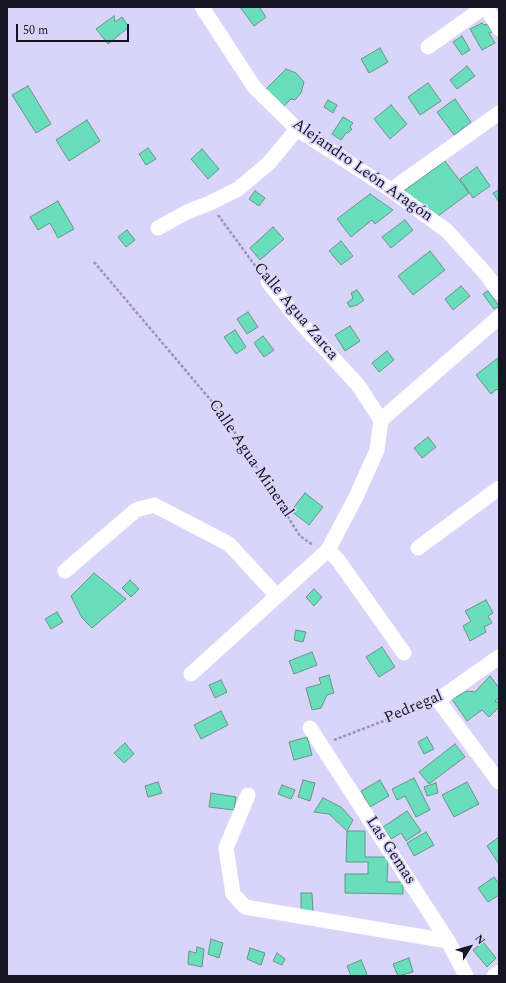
<!DOCTYPE html>
<html>
<head>
<meta charset="utf-8">
<style>
  body { margin:0 }
  #map { position:relative; width:506px; height:983px; overflow:hidden; background:#d9d4f9; font-family:Spectral,serif }
  canvas { display:block }
  .frame { position:absolute; inset:0; border:8px solid #171522; pointer-events:none }
  .north { position:absolute; left:450px; top:927px; width:40px; height:40px; -webkit-text-stroke:3px #d9d4f9; paint-order:stroke; rotate:53deg; font-size:11px; font-weight:700; line-height:16px; text-align:center; color:#171522 }
  .north::after { content:''; display:block; margin:auto; width:14px; height:18px; background:#171522; clip-path:polygon(50% 0,100% 100%,50% 72%,0 100%) }
  .scale { position:absolute; left:16px; top:24px; width:113px; height:18px; box-sizing:border-box; border:2px solid #171522; border-top:0; padding-left:5px; font-size:12px; line-height:14px; white-space:nowrap; color:#171522; -webkit-text-stroke:3px #d9d4f9; paint-order:stroke }
</style>
</head>
<body>
<div id="map">
<canvas width="506" height="983"></canvas>
<div class="frame"></div>
<div class="north">N</div>
<div class="scale">50 m</div>
</div>
<script>
const g = document.querySelector('canvas').getContext('2d');
g.lineJoin = 'round';
function paint(path, color) { g.fillStyle = color; g.fill(path, 'evenodd'); }
const shape = rows => new Path2D(rows.map(r => 'M' + r).join(''));
function strokePath(path, color, width, dash) { g.strokeStyle = color; g.lineWidth = width; g.lineCap = dash ? 'butt' : 'round'; g.setLineDash(dash || []); g.stroke(path); }
function drawText(font, color, halo, rows, align = 'center') {
  g.font = font + ' Spectral,serif'; g.lineWidth = 3.5; g.setLineDash([]); g.textBaseline = 'middle'; g.strokeStyle = halo; g.fillStyle = color; for (const [text, x, y, turn = 0] of rows) {
    g.save(); g.translate(x, y); g.rotate((+turn || 0) * Math.PI / 180); g.textAlign = isNaN(turn) ? turn : align; if (halo) g.strokeText(text, 0, 0); g.fillText(text, 0, 0); g.restore();
  }
}
const building = shape([
  [240,7,261,7,260,8,266,17,254,26,240,7],
  [114,16,115,22,122,17,129,27,108,44,96,29,114,16],
  [482,23,484,25,487,24,492,32,489,33,495,43,482,50,470,29,482,23],
  [462,36,470,50,462,55,453,42,462,36],
  [380,48,388,62,369,73,361,59,380,48],
  [467,66,475,76,457,89,450,80,467,66],
  [286,69,296,73,304,82,301,93,295,100,291,99,282,108,265,90,286,69],
  [428,83,441,101,420,115,408,97,428,83],
  [28,86,51,124,36,133,12,95,28,86],
  [455,99,471,122,454,135,437,112,455,99],
  [328,100,337,105,333,113,324,107,328,100],
  [391,105,407,124,390,139,374,119,391,105],
  [343,117,353,123,350,127,352,129,348,133,346,133,341,140,332,134,343,117],
  [87,120,100,141,69,161,56,140,87,120],
  [148,148,156,159,146,165,139,154,148,148],
  [202,149,219,169,208,179,191,159,202,149],
  [445,161,469,193,434,219,401,193,445,161],
  [477,167,490,186,473,198,460,179,477,167],
  [499,190,499,202,493,193,499,190],
  [255,191,265,198,259,206,249,199,255,191],
  [370,194,393,210,375,224,372,220,351,237,337,219,370,194],
  [58,201,74,229,58,238,50,223,38,230,30,217,58,201],
  [405,220,413,230,391,248,382,237,405,220],
  [273,227,284,239,260,260,250,248,273,227],
  [127,230,135,240,126,247,118,237,127,230],
  [341,241,353,256,341,265,329,251,341,241],
  [430,251,445,270,413,295,398,276,430,251],
  [461,286,470,296,453,310,445,299,461,286],
  [357,290,364,300,357,305,350,307,347,303,353,298,351,293,357,290],
  [488,291,499,306,494,309,483,294,488,291],
  [248,312,258,327,247,334,237,319,248,312],
  [350,326,360,341,345,351,335,335,350,326],
  [235,330,246,347,236,354,224,337,235,330],
  [263,336,274,350,264,357,254,343,263,336],
  [387,351,394,360,379,372,372,363,387,351],
  [498,358,499,391,497,389,491,394,476,375,498,358],
  [428,437,436,447,422,458,414,448,428,437],
  [305,493,323,507,309,525,291,511,305,493],
  [94,573,126,599,92,628,82,618,71,596,94,573],
  [130,580,139,589,131,597,122,588,130,580],
  [314,589,322,597,314,606,306,597,314,589],
  [486,600,493,613,488,616,492,623,484,627,486,632,470,641,463,626,471,621,465,611,486,600],
  [57,612,63,622,51,629,45,619,57,612],
  [296,630,306,632,303,642,294,640,296,630],
  [382,647,395,667,379,677,366,657,382,647],
  [312,652,317,665,294,674,289,661,312,652],
  [329,675,334,693,327,695,321,708,312,710,306,688,321,684,319,678,329,675],
  [490,676,499,688,499,698,495,701,499,703,499,707,489,717,482,710,467,721,452,699,467,691,475,692,490,676],
  [221,680,227,692,215,698,209,685,221,680],
  [221,711,228,725,201,739,194,725,221,711],
  [307,737,312,755,294,760,289,742,307,737],
  [427,737,434,749,424,754,418,742,427,737],
  [125,743,134,754,124,763,114,753,125,743],
  [455,744,465,757,429,784,419,772,455,744],
  [414,778,430,810,416,817,405,796,397,800,392,789,414,778],
  [303,780,315,783,310,801,298,797,303,780],
  [380,780,389,796,370,807,361,791,380,780],
  [158,782,162,793,148,797,145,786,158,782],
  [467,782,479,804,454,817,442,795,467,782],
  [436,783,438,793,427,796,424,787,436,783],
  [282,785,295,790,291,799,278,794,282,785],
  [211,793,236,797,234,810,209,807,211,793],
  [323,798,341,807,353,820,347,831,329,814,314,812,323,798],
  [407,811,421,831,406,841,401,833,391,839,383,827,407,811],
  [347,831,365,831,365,857,388,857,387,882,403,882,403,894,345,893,345,874,368,874,368,862,346,862,347,831],
  [426,832,434,845,414,856,407,843,426,832],
  [499,837,499,864,487,846,499,837],
  [494,877,499,884,499,895,488,902,478,888,494,877],
  [301,893,312,893,313,911,301,910,301,893],
  [211,939,223,943,219,958,208,954,211,939],
  [483,942,496,958,487,967,473,950,483,942],
  [197,947,204,949,202,967,188,964,189,951,196,953,197,947],
  [250,948,265,953,261,965,247,959,250,948],
  [277,953,285,959,282,965,273,961,277,953],
  [409,958,413,972,398,976,393,964,409,958],
  [361,960,367,974,363,976,351,976,347,966,361,960]
]);
const path = shape([
  [218,215,259,271],
  [94,262,225,417,300,536,313,545],
  [334,740,425,705]
]);
const minor = shape([
  [202,7,254,87,297,129,391,190,447,231,486,274,499,292],
  [486,7,499,29],
  [428,47,484,7],
  [391,190,499,113],
  [158,228,187,212,210,203,238,189,269,163,297,129],
  [268,282,300,322,358,385,381,420],
  [418,548,499,488],
  [328,550,338,560,404,653],
  [65,571,136,510,154,505,229,544,277,596],
  [499,657,438,700,499,782],
  [191,674,328,550,356,497,377,450,381,420,499,317],
  [310,728,448,941,466,976],
  [248,795,226,848,233,894,245,907,448,941],
  [494,976,499,972]
]);
const streetNames = [
  ["Alejandro León Aragón",362,171,35],
  ["Calle Agua Zarca",295,312,50],
  ["Calle Agua Mineral",250,459,56],
  ["Pedregal",414,708,-23],
  ["Las Gemas",390,851,57]
];
paint(building, '#68debd');
strokePath(building, '#699486', 1);
strokePath(path, '#9995b2', 2.5, [3, 2]);
strokePath(minor, '#fff', 15);
drawText('16px', '#171522', '#d9d4f9', streetNames);
</script>
</body>
</html>
